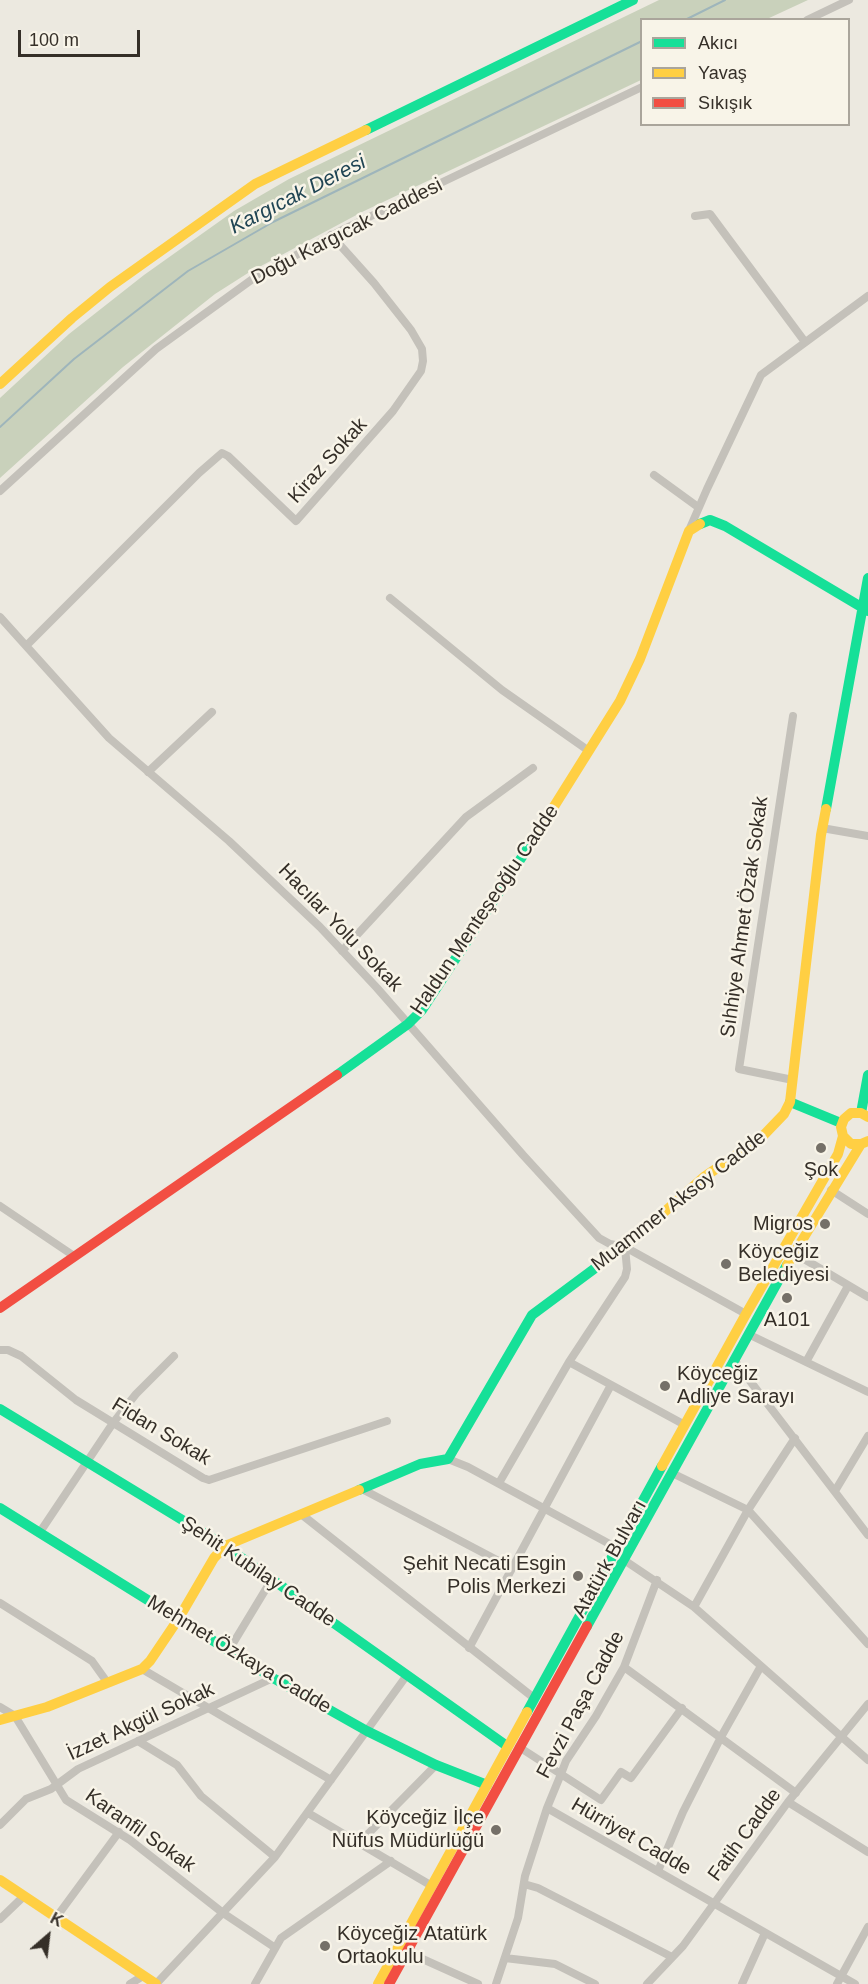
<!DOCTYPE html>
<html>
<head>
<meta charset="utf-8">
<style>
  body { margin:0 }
  #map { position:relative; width:868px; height:1984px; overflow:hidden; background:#ece9e0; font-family:Arial,sans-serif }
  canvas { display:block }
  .legend { position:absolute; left:640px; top:18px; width:210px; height:108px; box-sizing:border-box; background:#f8f4e8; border:2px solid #aaa59b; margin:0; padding:8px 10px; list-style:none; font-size:18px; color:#352f28 }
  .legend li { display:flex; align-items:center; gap:12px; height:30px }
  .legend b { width:30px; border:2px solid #aaa59b }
  .north { position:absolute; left:18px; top:1906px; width:60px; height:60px; -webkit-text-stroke:4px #f8f4e8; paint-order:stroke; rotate:28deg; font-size:16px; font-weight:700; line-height:24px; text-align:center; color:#352f28 }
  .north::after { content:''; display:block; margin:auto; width:21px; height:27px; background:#352f28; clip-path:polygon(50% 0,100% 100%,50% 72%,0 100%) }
  .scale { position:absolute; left:18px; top:30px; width:122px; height:27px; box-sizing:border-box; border:3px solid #352f28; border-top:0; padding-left:8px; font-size:18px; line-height:21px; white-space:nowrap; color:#352f28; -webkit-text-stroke:4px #f8f4e8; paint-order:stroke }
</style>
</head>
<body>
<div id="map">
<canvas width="868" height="1984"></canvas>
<ul class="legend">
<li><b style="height:8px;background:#16e098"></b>Akıcı</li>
<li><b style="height:8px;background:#ffcf43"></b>Yavaş</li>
<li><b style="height:8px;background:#f24e42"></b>Sıkışık</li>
</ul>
<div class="north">K</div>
<div class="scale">100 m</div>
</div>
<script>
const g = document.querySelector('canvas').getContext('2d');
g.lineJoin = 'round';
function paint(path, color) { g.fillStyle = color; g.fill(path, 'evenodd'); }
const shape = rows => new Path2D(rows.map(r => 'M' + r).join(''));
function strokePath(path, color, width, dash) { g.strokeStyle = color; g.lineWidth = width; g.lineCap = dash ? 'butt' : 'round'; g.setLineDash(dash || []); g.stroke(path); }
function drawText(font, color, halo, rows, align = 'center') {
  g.font = font + ' Arial,sans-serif'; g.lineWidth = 5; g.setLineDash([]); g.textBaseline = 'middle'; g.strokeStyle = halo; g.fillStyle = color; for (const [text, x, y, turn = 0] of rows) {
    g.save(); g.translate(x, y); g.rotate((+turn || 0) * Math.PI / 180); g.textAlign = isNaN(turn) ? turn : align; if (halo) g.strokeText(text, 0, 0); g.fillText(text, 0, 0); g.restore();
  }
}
const green = shape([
  [659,0,808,0,767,19,642,20,641,80,362,212,248,273,215,294,123,367,0,478,0,398,69,334,144,275,234,211,289,179]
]);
const stream = shape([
  [685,20,725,0],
  [0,427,74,359,188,271,273,222,642,41]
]);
const street = shape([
  [807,20,849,0],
  [695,216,710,214,805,342],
  [654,475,698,507],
  [0,491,156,349,254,278,344,229,642,87],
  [690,528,707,489,761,375,868,296],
  [390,598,502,690,589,751],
  [0,617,109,738,229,841,320,927,377,988,523,1155,599,1238,610,1244,625,1247,746,1314],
  [27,645,199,473,222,453,228,456,296,521,393,411,421,371,423,361,422,349,411,330,374,283,331,235],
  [148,772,212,712],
  [822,828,868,836],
  [342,951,466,817,533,768],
  [793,1080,739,1069,793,716],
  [831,1190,868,1214],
  [0,1206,74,1256],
  [794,1253,868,1297],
  [748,1334,868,1392],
  [0,1350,8,1350,21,1356,76,1400,203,1478,209,1480,387,1421],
  [734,1360,868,1535],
  [569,1362,685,1425],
  [806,1362,848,1286],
  [448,1459,468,1467,617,1548],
  [672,1473,748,1510,868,1644],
  [499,1483,569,1362,625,1277,627,1269,625,1247],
  [362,1489,512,1568],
  [835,1491,868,1436],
  [301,1514,534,1698],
  [40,1532,113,1423,136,1394,174,1356],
  [624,1560,694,1607,868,1760],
  [0,1603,92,1661,107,1682],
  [694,1607,748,1510,795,1438],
  [469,1648,611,1385],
  [229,1650,272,1579],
  [624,1667,796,1793],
  [142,1669,331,1780],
  [0,1707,15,1716,66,1800,130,1840,223,1913,274,1947],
  [138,1741,177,1765,201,1796,275,1857],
  [519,1747,601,1800,621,1772,631,1778,682,1708],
  [788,1802,868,1852],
  [547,1808,855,1984],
  [308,1813,432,1886],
  [0,1825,26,1799,51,1789,78,1769,273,1678],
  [360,1842,436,1765],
  [658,1871,683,1812,721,1737,761,1666],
  [524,1884,538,1888,672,1957],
  [0,1919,23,1897],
  [55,1919,119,1832],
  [407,1952,478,1984],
  [505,1958,555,1964,595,1984],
  [130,1984,143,1976],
  [156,1984,275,1857,407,1675],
  [255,1984,281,1938,391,1861],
  [496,1984,518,1918,525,1876,547,1808,561,1774,566,1761,596,1716,624,1667,657,1580],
  [647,1984,683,1946,788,1802,868,1704],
  [742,1984,765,1933],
  [837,1984,868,1927]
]);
const fast = shape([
  [366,130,633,0],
  [700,524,710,520,725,526,868,611],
  [826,809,868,578],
  [337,1075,408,1024,422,1010,533,840],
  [790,1102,841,1123],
  [861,1113,868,1075],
  [0,1409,225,1546,507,1746],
  [359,1490,420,1464,448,1459,532,1315,629,1243],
  [0,1508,273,1678,367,1731,436,1765,487,1785],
  [587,1626,787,1265],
  [527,1712,662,1466]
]);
const slow = shape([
  [0,384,72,318,110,287,255,184,366,130],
  [533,840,620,701,640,659,689,531,700,524],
  [868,1117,861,1113,851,1113,844,1119,841,1127,843,1136,851,1144,861,1144,868,1141],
  [629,1243,704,1177,760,1139,784,1114,790,1102,821,835,826,809],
  [787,1265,861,1144],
  [662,1466,746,1314,838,1154,843,1136],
  [0,1720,47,1707,142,1669,150,1661,179,1618,214,1558,225,1546,359,1490],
  [0,1880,156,1984],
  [378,1984,527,1712]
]);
const jam = shape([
  [0,1308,337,1075],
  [389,1984,587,1626]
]);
const markers = [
  [821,1148,6,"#757068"],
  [825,1224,6,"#757068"],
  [726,1264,6,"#757068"],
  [787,1298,6,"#757068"],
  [665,1386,6,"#757068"],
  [578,1576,6,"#757068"],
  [496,1830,6,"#757068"],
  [325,1946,6,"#757068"]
];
const streetNames = [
  ["Doğu Kargıcak Caddesi",347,232,-27],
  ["Kiraz Sokak",328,461,-48],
  ["Haldun Menteşeoğlu Cadde",485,910,-56],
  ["Sıhhiye Ahmet Özak Sokak",745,917,-82],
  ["Hacılar Yolu Sokak",340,928,46],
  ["Muammer Aksoy Cadde",679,1201,-38],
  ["Fidan Sokak",161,1432,31],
  ["Atatürk Bulvarı",610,1559,-61],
  ["Şehit Kubilay Cadde",258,1572,34],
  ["Mehmet Özkaya Cadde",239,1655,31],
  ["Fevzi Paşa Cadde",581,1705,-62],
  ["İzzet Akgül Sokak",141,1722,-25],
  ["Karanfil Sokak",140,1831,35],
  ["Fatih Cadde",745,1835,-54],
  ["Hürriyet Cadde",631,1837,30]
];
const poiNames = [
  ["Şok",821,1170,"center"],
  ["Migros",813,1224],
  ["Köyceğiz",738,1252,"left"],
  ["Belediyesi",738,1275,"left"],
  ["A101",787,1320,"center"],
  ["Köyceğiz",677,1374,"left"],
  ["Adliye Sarayı",677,1397,"left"],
  ["Şehit Necati Esgin",566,1564],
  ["Polis Merkezi",566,1587],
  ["Köyceğiz İlçe",484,1818],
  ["Nüfus Müdürlüğü",484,1841],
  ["Köyceğiz Atatürk",337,1934,"left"],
  ["Ortaokulu",337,1957,"left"]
];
const waterNames = [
  ["Kargıcak Deresi",298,195,-27]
];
paint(green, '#c9d1bb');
strokePath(stream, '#9eb5bb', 2);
strokePath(street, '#c4c1ba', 8);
strokePath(fast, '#16e098', 10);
strokePath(slow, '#ffcf43', 10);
strokePath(jam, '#f24e42', 10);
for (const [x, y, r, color] of markers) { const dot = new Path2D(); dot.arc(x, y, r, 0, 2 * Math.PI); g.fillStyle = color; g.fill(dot); strokePath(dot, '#f8f4e8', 2); }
drawText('20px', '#352f28', '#f8f4e8', streetNames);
drawText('20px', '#352f28', '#f8f4e8', poiNames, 'right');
drawText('italic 21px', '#204554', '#f8f4e8', waterNames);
</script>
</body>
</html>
